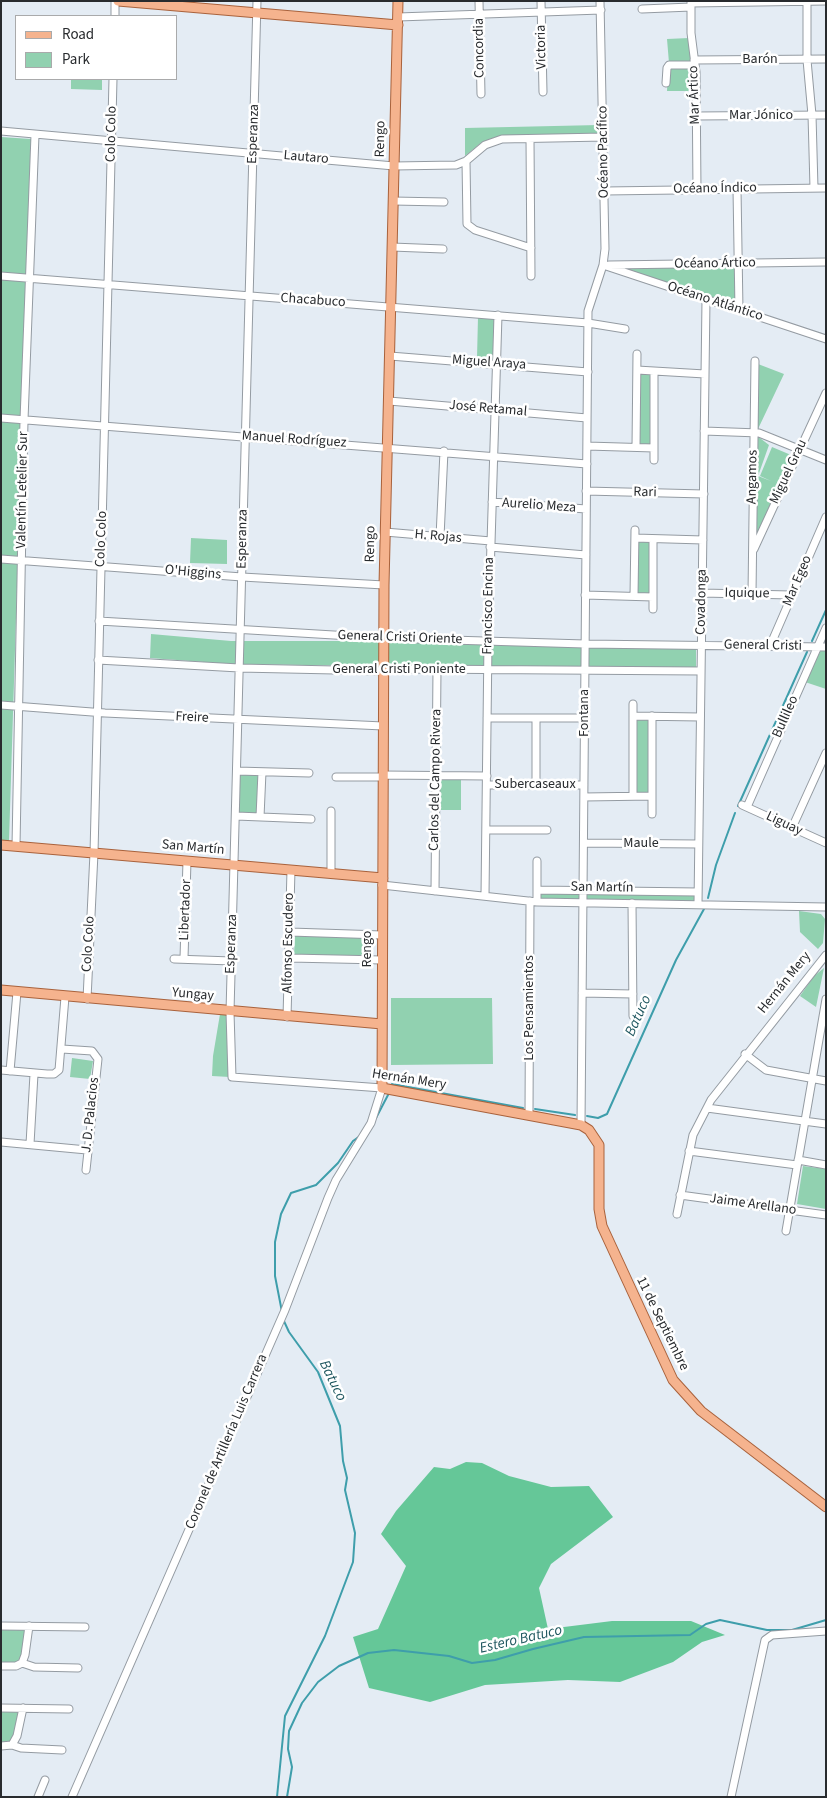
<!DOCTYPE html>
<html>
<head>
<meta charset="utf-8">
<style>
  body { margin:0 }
  #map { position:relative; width:827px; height:1798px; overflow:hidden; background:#e4ecf4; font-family:"Source Sans 3",sans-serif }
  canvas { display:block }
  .frame { position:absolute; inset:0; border:2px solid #282b2e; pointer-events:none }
  .legend { position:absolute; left:15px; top:15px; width:162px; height:65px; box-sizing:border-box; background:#fff; border:1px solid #a9aaab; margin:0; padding:6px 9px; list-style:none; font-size:15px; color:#282b2e }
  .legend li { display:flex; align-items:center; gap:10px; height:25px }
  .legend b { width:25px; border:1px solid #a9aaab }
</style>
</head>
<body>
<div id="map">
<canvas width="827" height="1798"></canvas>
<div class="frame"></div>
<ul class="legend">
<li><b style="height:6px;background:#f5b38e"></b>Road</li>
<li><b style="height:14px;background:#91d1b0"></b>Park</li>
</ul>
</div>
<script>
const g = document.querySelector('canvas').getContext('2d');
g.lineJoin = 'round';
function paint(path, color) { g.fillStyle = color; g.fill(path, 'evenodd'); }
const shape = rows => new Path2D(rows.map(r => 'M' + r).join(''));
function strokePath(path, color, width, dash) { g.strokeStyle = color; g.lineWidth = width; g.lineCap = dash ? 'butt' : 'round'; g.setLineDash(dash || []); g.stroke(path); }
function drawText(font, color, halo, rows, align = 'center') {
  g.font = font + ' "Source Sans 3",sans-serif'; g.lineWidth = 5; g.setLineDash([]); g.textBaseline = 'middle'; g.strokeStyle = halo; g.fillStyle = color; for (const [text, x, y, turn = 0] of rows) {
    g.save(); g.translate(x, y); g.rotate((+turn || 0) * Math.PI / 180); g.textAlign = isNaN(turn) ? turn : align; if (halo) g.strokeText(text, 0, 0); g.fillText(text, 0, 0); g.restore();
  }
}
const green = shape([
  [689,38,693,63,669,63,667,39],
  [670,67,692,67,693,91,667,91,668,69],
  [71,79,102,79,102,90,71,89],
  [599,125,599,134,496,137,482,142,465,156,465,128],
  [1,137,31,139,9,841,1,840],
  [736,265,736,306,614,267],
  [478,317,495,319,493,360,477,358],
  [758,364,784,374,758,429],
  [639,373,652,374,651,446,639,445],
  [756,435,769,445,758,476,771,481,760,476,772,447,791,455,754,543],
  [191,538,227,540,227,564,190,563],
  [637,541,651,541,650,594,637,593],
  [151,634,231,641,381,641,380,666,231,664,150,658],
  [389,642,696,649,696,668,388,666],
  [821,650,826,650,826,689,805,682],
  [635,718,650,718,649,794,635,793],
  [238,772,260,774,259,816,237,815],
  [439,780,461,780,461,810,439,810],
  [539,892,695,894,695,901,539,900],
  [799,911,821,914,825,919,823,943,818,949,800,932],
  [295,934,370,937,369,957,294,956],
  [824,968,816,1007,800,996,814,976],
  [391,998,492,998,493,1064,391,1065],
  [220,1014,229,1014,230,1077,212,1076,213,1056],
  [72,1058,93,1061,90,1079,70,1077],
  [803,1166,826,1169,826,1209,797,1204],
  [1,1627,27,1628,21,1662,1,1664],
  [1,1709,22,1709,14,1741,1,1745]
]);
const forest = shape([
  [466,1462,482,1463,509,1476,551,1487,589,1486,613,1517,551,1564,539,1588,548,1629,612,1621,691,1621,725,1635,702,1642,673,1662,620,1682,568,1680,485,1685,430,1702,369,1688,353,1637,378,1629,406,1566,381,1534,396,1511,434,1467,450,1469]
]);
const stream = shape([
  [812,641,826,610],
  [738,806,807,652],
  [708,898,716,865,735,813],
  [392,1084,523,1108],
  [535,1109,575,1115],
  [587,1116,598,1118,607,1114,676,960,704,909],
  [376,1118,388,1095],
  [282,1312,275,1276,275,1242,281,1214,291,1193,316,1185,338,1163,353,1141,360,1136],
  [277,1797,285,1716,325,1636,353,1562,355,1533,345,1490,347,1478,343,1461,340,1426,318,1372,289,1332,283,1319],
  [287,1797,292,1767,288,1749,289,1731,302,1703,318,1682,339,1666,368,1653,394,1650,449,1656,472,1663,495,1660,533,1649,584,1637,690,1635,706,1624,720,1620,767,1630,792,1630,826,1620]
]);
const minor = shape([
  [479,1,481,94],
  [541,1,543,92],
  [691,1,691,33,696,72,697,190],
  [807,1,807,60,812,115,814,188],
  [691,3,826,1],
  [642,9,691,7],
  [115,16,115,1],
  [398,17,601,10],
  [694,60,826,59],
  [666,83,667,68,669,65,695,65],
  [696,116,826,115],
  [1,131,394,166,456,165,466,161,485,145,502,139,604,137],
  [530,139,531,276],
  [466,161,467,224,475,230,531,248],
  [737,189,739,310],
  [605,191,826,188],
  [393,201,444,202],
  [392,247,443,249],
  [603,265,826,339],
  [609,265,826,262],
  [1,276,588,323,625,329],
  [390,356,588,372],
  [637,370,705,374],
  [389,401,587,418],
  [1,418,587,464],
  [704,431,759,433,826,460],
  [587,446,654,448],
  [636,447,637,354],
  [654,460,654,371],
  [586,491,704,494],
  [492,502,586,509],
  [385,532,491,541],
  [440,537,444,451],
  [635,538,703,540],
  [490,547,586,555],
  [754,549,826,393],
  [1,559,242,577,384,585],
  [702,593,791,595],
  [752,594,755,361],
  [585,595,653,597],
  [634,596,635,530],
  [653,609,653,539],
  [99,621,384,638,585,644,826,647],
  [770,646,826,517],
  [98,660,239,668,383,671,413,669,701,671],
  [1,705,105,713,383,726],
  [633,716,700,717],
  [652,716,652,814],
  [487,718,585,718],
  [237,771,309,773],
  [383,775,487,776],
  [336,777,383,777],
  [487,785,584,785],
  [536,785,536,718],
  [633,796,633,704],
  [584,797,652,796],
  [742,805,826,843],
  [747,807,826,628],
  [331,811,331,873],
  [236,816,311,819],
  [260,817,262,772],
  [792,828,826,753],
  [486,830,547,830],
  [584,843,698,844],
  [16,846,24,420,35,135],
  [382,885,537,902,826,907],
  [537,890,698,892],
  [435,891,437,669],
  [485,896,488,641,498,315],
  [537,902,537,861],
  [632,903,633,1016],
  [698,904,706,300],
  [290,932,382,935],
  [184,958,187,861],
  [290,958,382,960],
  [174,959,232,961],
  [582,993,633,994],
  [87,999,94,853,113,79],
  [287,1017,291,870],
  [62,1049,92,1051,98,1059,86,1170],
  [745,1054,766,1070,826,1081],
  [1,1070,47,1074,54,1074,59,1070,65,997],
  [10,1071,17,992],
  [707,1108,826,1124],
  [529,1115,530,901],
  [581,1125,588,311,603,265,605,249,600,1],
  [1,1142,87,1150],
  [30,1144,34,1074],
  [689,1151,797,1165],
  [798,1160,826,1165],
  [680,1195,826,1215],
  [677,1214,693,1135,711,1100,826,955],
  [786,1231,826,999],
  [1,1626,85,1627],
  [22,1663,25,1655,29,1626],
  [1,1666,16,1666,22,1663,34,1667,78,1668],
  [1,1708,69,1709],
  [12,1745,17,1736,23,1708],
  [1,1746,12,1745,21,1748,62,1750],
  [38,1797,45,1780],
  [72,1797,285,1310,328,1198,336,1180,371,1123,382,1088,232,1077,230,1012,257,1],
  [731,1797,765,1640,772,1635,826,1631]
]);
const major = shape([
  [118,1,398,25],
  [398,1,384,585,382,1088,581,1125,589,1130,599,1145,599,1209,602,1226,673,1380,701,1411,826,1507],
  [1,845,383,878],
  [1,990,382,1024]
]);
const streetNames = [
  ["Victoria",542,47,-91],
  ["Concordia",480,48,-91],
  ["Barón",760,60],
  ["Mar Ártico",695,95,-92],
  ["Mar Jónico",761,116],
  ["Colo Colo",112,134,-89],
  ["Esperanza",254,134,-88],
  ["Rengo",381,139,-89],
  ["Océano Pacífico",604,152,-91],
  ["Lautaro",306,158,5],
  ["Océano Índico",715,189,-1],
  ["Océano Ártico",715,264,-1],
  ["Chacabuco",313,301,4],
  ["Océano Atlántico",715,302,18],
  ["Miguel Araya",489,363,4],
  ["José Retamal",488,409,5],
  ["Manuel Rodríguez",294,440,4],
  ["Miguel Grau",789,472,-65],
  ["Angamos",753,477,-89],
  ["Valentín Letelier Sur",23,490,-89],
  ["Rari",645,493,1],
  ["Aurelio Meza",539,506,4],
  ["H. Rojas",438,537,5],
  ["Colo Colo",102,539,-88],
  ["Esperanza",243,539,-89],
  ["Rengo",371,544,-89],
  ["O'Higgins",193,573,5],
  ["Mar Egeo",798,581,-67],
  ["Iquique",747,594,1],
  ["Covadonga",702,602,-89],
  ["Francisco Encina",489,606,-89],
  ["General Cristi Oriente",400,638,2],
  ["General Cristi",763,646,1],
  ["General Cristi Poniente",399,670],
  ["Fontana",585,713,-90],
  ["Bullileo",786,717,-66],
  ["Freire",192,718,3],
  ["Carlos del Campo Rivera",436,780,-89],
  ["Subercaseaux",535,785],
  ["Liguay",784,824,25],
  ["Maule",641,844],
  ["San Martín",193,848,5],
  ["San Martín",602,888,1],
  ["Libertador",186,910,-88],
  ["Alfonso Escudero",289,943,-89],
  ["Colo Colo",89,944,-87],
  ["Esperanza",232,944,-88],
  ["Rengo",368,949,-90],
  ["Hernán Mery",785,983,-51],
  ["Yungay",193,995,5],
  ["Los Pensamientos",530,1008,-90],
  ["Hernán Mery",409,1080,9],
  ["J. D. Palacios",91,1115,-84],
  ["Jaime Arellano",753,1205,8],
  ["11 de Septiembre",662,1324,64],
  ["Coronel de Artillería Luis Carrera",227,1442,-67]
];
const waterNames = [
  ["Batuco",639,1016,-66],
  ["Batuco",332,1381,64],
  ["Estero Batuco",521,1640,-13]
];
paint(green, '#91d1b0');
paint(forest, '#65c798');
strokePath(stream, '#3e9eab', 2);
strokePath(minor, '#949ba2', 9);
strokePath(major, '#a9623c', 11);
strokePath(minor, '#fff', 7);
strokePath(major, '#f5b38e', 9);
drawText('14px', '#282b2e', '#fff', streetNames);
drawText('italic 15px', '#1f575f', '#fff', waterNames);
</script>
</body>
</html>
